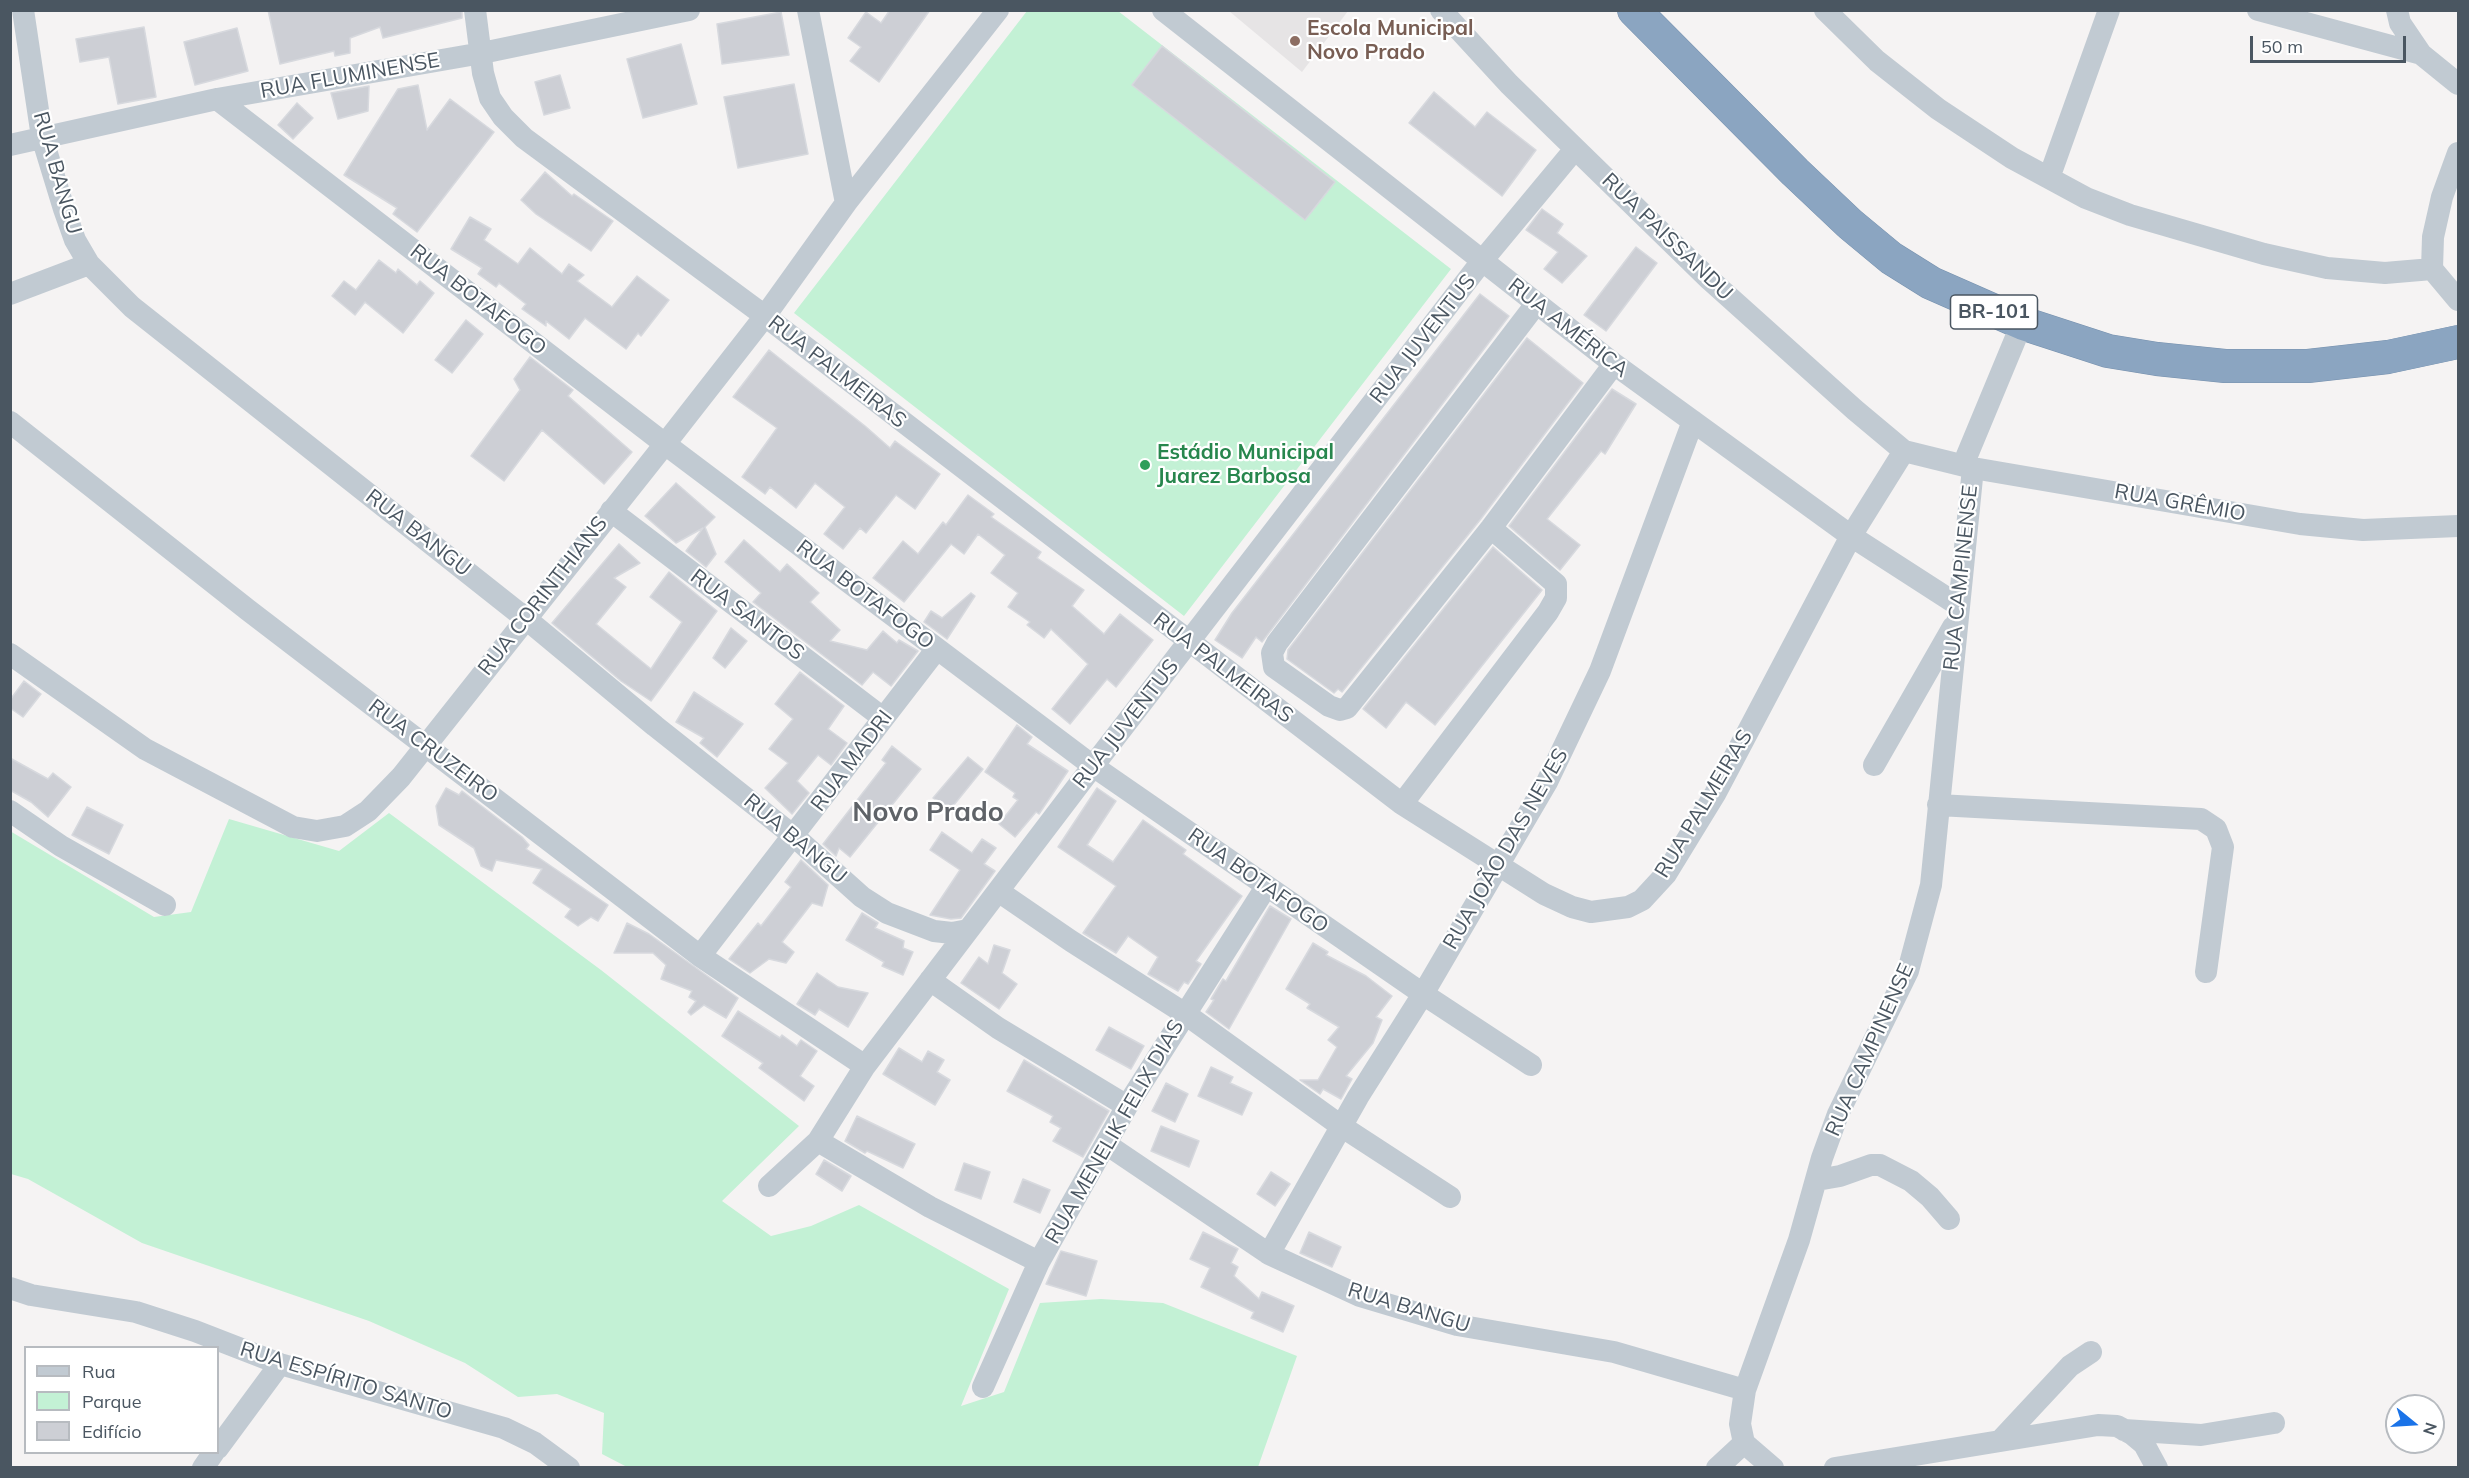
<!DOCTYPE html>
<html>
<head>
<meta charset="utf-8">
<style>
  body { margin:0 }
  #map { position:relative; width:2469px; height:1478px; overflow:hidden; background:#f5f3f3; font-family:Mulish,sans-serif }
  canvas { display:block }
  .frame { position:absolute; inset:0; border:12px solid #4a5661; pointer-events:none }
  .legend { position:absolute; left:24px; top:1346px; width:195px; height:108px; box-sizing:border-box; background:#fff; border:2px solid #b7bbc0; margin:0; padding:8px 10px; list-style:none; font-size:18px; color:#4a5661 }
  .legend li { display:flex; align-items:center; gap:12px; height:30px }
  .legend b { width:30px; border:2px solid #b7bbc0 }
  .north { position:absolute; left:2385px; top:1394px; width:60px; height:60px; box-sizing:border-box; background:#fff; border:2px solid #b7bbc0; border-radius:50%; rotate:108deg; font-size:16px; font-weight:700; line-height:24px; text-align:center; color:#4a5661 }
  .north::after { content:''; display:block; margin:auto; width:21px; height:27px; background:#1a73e8; clip-path:polygon(50% 0,100% 100%,50% 72%,0 100%) }
  .scale { position:absolute; left:2250px; top:36px; width:156px; height:27px; box-sizing:border-box; border:3px solid #4a5661; border-top:0; padding-left:8px; font-size:18px; line-height:21px; white-space:nowrap; color:#4a5661; -webkit-text-stroke:4px #fff; paint-order:stroke }
</style>
</head>
<body>
<div id="map">
<canvas width="2469" height="1478"></canvas>
<div class="frame"></div>
<ul class="legend">
<li><b style="height:8px;background:#c1cad2"></b>Rua</li>
<li><b style="height:16px;background:#c3f1d5"></b>Parque</li>
<li><b style="height:16px;background:#cdcfd5"></b>Edifício</li>
</ul>
<div class="north">N</div>
<div class="scale">50 m</div>
</div>
<script>
const g = document.querySelector('canvas').getContext('2d');
g.lineJoin = 'round';
function paint(path, color) { g.fillStyle = color; g.fill(path, 'evenodd'); }
const shape = rows => new Path2D(rows.map(r => 'M' + r).join(''));
function strokePath(path, color, width, dash) { g.strokeStyle = color; g.lineWidth = width; g.lineCap = dash ? 'butt' : 'round'; g.setLineDash(dash || []); g.stroke(path); }
function drawText(font, color, halo, rows, align = 'center') {
  g.font = font + ' Mulish,sans-serif'; g.lineWidth = 4.5; g.setLineDash([]); g.textBaseline = 'middle'; g.strokeStyle = halo; g.fillStyle = color; for (const [text, x, y, turn = 0] of rows) {
    g.save(); g.translate(x, y); g.rotate((+turn || 0) * Math.PI / 180); g.textAlign = isNaN(turn) ? turn : align; if (halo) g.strokeText(text, 0, 0); g.fillText(text, 0, 0); g.restore();
  }
}
const education = shape([
  [1229,11,1348,11,1302,72]
]);
const green = shape([
  [1027,11,1118,11,1451,269,1184,616,794,313],
  [389,813,601,970,799,1126,722,1201,771,1236,811,1226,859,1205,1009,1289,961,1406,1004,1392,1040,1303,1101,1299,1163,1303,1297,1356,1258,1467,627,1467,602,1454,604,1413,557,1394,518,1397,465,1363,369,1321,142,1243,28,1179,11,1174,10,831,154,917,191,912,229,819,339,851]
]);
const building = shape([
  [268,10,462,10,462,18,383,38,380,27,350,38,350,53,335,56,334,51,280,64,268,10],
  [890,10,930,10,879,82,850,61,861,47,848,38,866,12,881,23,890,10],
  [781,12,789,55,722,64,717,24,781,12],
  [144,27,156,97,118,104,109,57,80,62,76,39,144,27],
  [237,28,248,71,195,85,184,42,237,28],
  [681,44,697,104,643,118,627,59,681,44],
  [1162,46,1335,182,1305,220,1132,85,1162,46],
  [560,75,570,108,544,115,535,82,560,75],
  [794,84,808,154,738,168,724,97,794,84],
  [418,85,427,130,450,99,494,132,417,232,393,214,397,208,344,175,398,89,418,85],
  [369,86,368,111,338,119,331,93,369,86],
  [1434,92,1475,127,1487,112,1536,150,1502,196,1409,123,1434,92],
  [297,103,313,118,293,139,278,125,297,103],
  [545,172,572,196,574,194,613,221,591,251,536,214,521,200,545,172],
  [1542,209,1563,224,1557,233,1587,256,1562,283,1544,269,1558,252,1526,230,1542,209],
  [470,217,491,229,484,240,518,264,530,248,562,274,569,264,584,275,577,281,612,307,637,276,669,300,641,336,638,333,626,349,585,318,569,339,546,321,546,326,522,309,526,304,499,283,496,287,478,274,482,268,451,249,470,217],
  [1636,247,1657,263,1606,331,1584,315,1636,247],
  [379,260,396,273,398,269,417,285,420,281,434,293,403,333,365,302,355,315,332,296,344,281,356,290,379,260],
  [1480,294,1509,316,1262,642,1256,637,1242,658,1215,640,1232,613,1480,294],
  [466,320,483,334,452,373,435,360,466,320],
  [1527,338,1583,383,1480,520,1342,692,1338,689,1334,693,1287,659,1288,650,1527,338],
  [769,350,865,426,890,448,895,441,940,474,915,509,896,495,866,533,860,528,843,549,824,534,845,507,815,483,796,508,770,487,765,494,742,477,777,428,733,397,769,350],
  [530,357,573,390,568,396,632,452,604,484,542,430,504,481,471,456,520,390,514,379,530,357],
  [1612,389,1636,404,1605,454,1601,451,1547,519,1580,545,1560,570,1509,526,1612,389],
  [676,483,715,517,705,527,716,554,706,567,686,551,703,528,676,543,645,516,676,483],
  [968,495,994,514,991,517,1041,552,1037,558,1084,590,1072,606,1104,634,1120,614,1153,640,1116,687,1107,679,1070,724,1052,709,1088,664,1051,629,1044,638,1027,625,1030,622,1008,607,1018,593,991,573,1005,555,978,534,964,554,951,544,904,602,873,578,903,541,918,554,943,522,946,525,968,495],
  [744,540,780,572,787,564,819,593,810,602,840,630,830,641,867,650,883,631,897,643,899,640,918,651,891,686,873,672,862,685,753,602,761,593,725,562,744,540],
  [619,544,640,563,614,578,626,587,596,624,651,669,682,622,650,597,669,572,717,611,651,701,621,681,552,623,619,544],
  [1493,547,1542,590,1435,725,1406,702,1386,728,1363,709,1493,547],
  [971,593,975,596,947,639,924,622,931,611,942,618,971,593],
  [731,628,747,641,725,668,713,658,731,628],
  [800,672,844,706,828,729,847,743,831,765,818,755,797,781,809,793,792,814,765,788,788,763,769,749,793,719,775,704,800,672],
  [24,681,41,694,23,717,10,708,10,700,24,681],
  [694,692,743,724,717,757,700,743,704,738,676,722,694,692],
  [1017,725,1032,737,1027,744,1068,771,1039,814,1036,812,1015,837,999,824,1018,800,1013,797,1015,793,985,772,1017,725],
  [892,746,921,769,850,857,839,848,836,856,823,844,886,763,882,760,892,746],
  [968,757,983,769,949,811,933,798,968,757],
  [10,758,48,779,53,773,71,787,48,817,31,802,10,790,10,758],
  [446,788,459,795,462,791,522,837,529,845,526,849,608,905,598,921,591,917,578,926,565,917,571,909,533,883,542,869,496,860,492,871,481,866,474,848,439,825,436,806,446,788],
  [1097,788,1116,801,1087,845,1113,862,1143,820,1186,850,1183,854,1242,896,1196,961,1201,964,1188,984,1184,982,1178,991,1148,974,1158,957,1128,936,1116,953,1083,933,1116,886,1058,847,1097,788],
  [87,807,123,825,109,854,72,835,87,807],
  [942,832,972,853,982,839,996,848,984,864,995,871,961,918,951,919,930,915,960,870,930,850,942,832],
  [801,860,828,885,822,906,812,903,782,942,794,952,786,963,769,959,750,973,729,959,758,923,761,926,791,887,785,882,801,860],
  [1270,906,1291,919,1229,1029,1206,1012,1214,1000,1211,999,1223,979,1226,981,1270,906],
  [862,913,878,923,875,928,904,941,903,948,913,952,903,975,882,966,884,962,846,940,862,913],
  [627,923,649,934,738,998,726,1018,704,1005,691,1015,688,1012,696,1001,689,997,692,991,661,979,666,965,653,953,614,953,627,923],
  [1313,943,1328,952,1326,955,1366,976,1392,996,1376,1017,1382,1020,1373,1043,1346,1076,1352,1079,1341,1099,1323,1089,1320,1094,1300,1080,1318,1080,1337,1047,1328,1040,1339,1027,1307,1008,1310,1004,1286,989,1313,943],
  [994,945,1010,950,1002,973,1017,984,999,1009,961,983,979,957,988,964,994,945],
  [817,973,838,987,868,993,848,1027,819,1009,815,1015,797,1004,817,973],
  [738,1011,780,1038,782,1035,797,1046,801,1040,817,1051,800,1076,814,1086,804,1101,759,1068,763,1063,722,1036,738,1011],
  [1109,1027,1144,1046,1131,1069,1096,1050,1109,1027],
  [899,1048,922,1062,928,1051,944,1060,937,1072,950,1080,935,1105,883,1074,899,1048],
  [1024,1060,1109,1111,1083,1157,1053,1141,1061,1128,1050,1122,1053,1116,1007,1091,1024,1060],
  [1211,1067,1233,1077,1230,1083,1252,1093,1242,1115,1198,1096,1211,1067],
  [1166,1083,1188,1094,1175,1122,1152,1111,1166,1083],
  [857,1116,915,1144,903,1168,867,1151,865,1153,845,1141,857,1116],
  [1161,1126,1199,1141,1189,1167,1151,1151,1161,1126],
  [824,1160,851,1176,842,1191,816,1174,824,1160],
  [964,1163,990,1172,981,1199,955,1190,964,1163],
  [1271,1172,1290,1184,1275,1206,1257,1194,1271,1172],
  [1023,1179,1050,1190,1040,1213,1014,1202,1023,1179],
  [1203,1232,1238,1249,1231,1263,1238,1267,1234,1276,1259,1299,1262,1292,1294,1306,1283,1332,1251,1318,1254,1312,1201,1287,1210,1268,1190,1259,1203,1232],
  [1309,1232,1341,1247,1332,1267,1300,1253,1309,1232],
  [1061,1251,1097,1261,1086,1296,1046,1284,1061,1251]
]);
const street = shape([
  [23,10,42,137,64,209,75,240,89,264,132,307,525,618,655,726,795,837,862,897,887,913,934,931,952,933,968,930],
  [475,10,483,73,490,98,503,117,524,138,765,316,1402,804,1544,894,1572,907,1591,912,1628,907,1642,900,1666,874,1715,794,1851,536,1904,451],
  [808,10,846,203],
  [1163,10,1614,364,1851,536,1958,605],
  [1441,10,1509,84,1709,279,1855,410,1904,451,1973,468,2300,524,2363,530,2458,526],
  [1825,10,1877,61,1938,109,2012,158,2086,198,2130,215,2264,254,2327,268,2385,273,2432,269],
  [2258,10,2421,54],
  [2397,10,2400,23,2421,54,2458,84],
  [217,99,665,444,1093,766,1423,994,1531,1065],
  [10,145,217,99,482,53,689,10],
  [2458,153,2442,197,2433,237,2432,269,2458,300],
  [2049,178,2109,10],
  [10,294,89,264],
  [1536,304,1277,643,1272,653,1274,667,1329,706,1340,710,1347,708,1491,528,1614,364],
  [10,422,248,610,700,956,865,1066],
  [1963,465,2022,323],
  [611,511,883,718],
  [10,654,145,749,293,827,317,831,345,826,368,811,401,777,665,444,765,316,846,203,998,10],
  [1874,765,1953,627],
  [1402,804,1548,612,1556,598,1556,584,1491,528],
  [1938,805,2201,819,2216,829,2223,847,2206,972],
  [10,811,61,846,165,905],
  [998,891,1071,941,1184,1013,1341,1126,1450,1197],
  [700,956,936,650],
  [930,980,998,1028,1127,1106],
  [818,1141,930,1207,1039,1262],
  [1106,1144,1269,1254,1360,1296,1457,1325,1614,1352,1745,1390],
  [1817,1180,1840,1176,1871,1165,1880,1165,1911,1181,1930,1197,1949,1219],
  [769,1186,818,1141,865,1066,1093,766,1482,261,1575,149],
  [1269,1254,1358,1097,1423,994,1547,782,1600,671,1693,421],
  [10,1288,31,1295,136,1312,195,1331,280,1364,504,1428,535,1443,569,1468],
  [983,1387,1039,1262,1127,1106,1266,887],
  [2124,1430,2201,1435,2274,1423],
  [2000,1441,2070,1366,2091,1352],
  [1744,1443,1740,1424,1745,1390,1799,1240,1822,1158,1838,1114,1908,971,1931,885,1973,468],
  [1744,1443,1773,1468],
  [218,1448,280,1364],
  [203,1468,214,1452],
  [1717,1468,1744,1443],
  [1835,1468,2098,1425,2117,1426,2132,1434,2144,1444,2157,1468]
]);
const highway = shape([
  [1634,10,1795,172,1850,224,1891,258,1931,283,2022,323,2108,351,2157,359,2225,366,2308,366,2388,357,2458,342]
]);
const markers = [
  [1295,41,6,"#8d6e63"],
  [1145,465,6,"#2e9e5b"]
];
const shields = [
  [1994,312,87]
];
const shieldNames = [
  ["BR-101",1994,312]
];
const educationNames = [
  ["Escola Municipal",1307,29],
  ["Novo Prado",1307,53]
];
const streetNames = [
  ["RUA FLUMINENSE",350,76,-10],
  ["RUA BANGU",57,173,74],
  ["RUA PAISSANDU",1667,237,44],
  ["RUA BOTAFOGO",478,300,38],
  ["RUA AMÉRICA",1568,328,38],
  ["RUA JUVENTUS",1423,339,-52],
  ["RUA PALMEIRAS",837,372,38],
  ["RUA GRÊMIO",2180,503,10],
  ["RUA BANGU",418,533,38],
  ["RUA CAMPINENSE",1961,578,-84],
  ["RUA BOTAFOGO",865,595,37],
  ["RUA CORINTHIANS",543,596,-52],
  ["RUA SANTOS",747,615,37],
  ["RUA PALMEIRAS",1223,668,37],
  ["RUA JUVENTUS",1126,724,-52],
  ["RUA CRUZEIRO",433,751,37],
  ["RUA MADRI",852,761,-53],
  ["RUA PALMEIRAS",1704,804,-59],
  ["RUA BANGU",795,839,40],
  ["RUA JOÃO DAS NEVES",1506,849,-60],
  ["RUA BOTAFOGO",1258,881,35],
  ["RUA CAMPINENSE",1870,1050,-66],
  ["RUA MENELIK FELIX DIAS",1115,1132,-60],
  ["RUA BANGU",1409,1308,17],
  ["RUA ESPÍRITO SANTO",346,1381,17]
];
const leisureNames = [
  ["Estádio Municipal",1157,453],
  ["Juarez Barbosa",1157,477]
];
const districtNames = [
  ["Novo Prado",928,813]
];
paint(education, '#e6e4e5');
paint(green, '#c3f1d5');
paint(building, '#cdcfd5');
strokePath(building, '#d7d9de', 1.5);
strokePath(highway, '#7690ad', 34);
strokePath(street, '#c1cad2', 22);
strokePath(highway, '#8ba5c1', 33);
for (const [x, y, r, color] of markers) { const dot = new Path2D(); dot.arc(x, y, r, 0, 2 * Math.PI); g.fillStyle = color; g.fill(dot); strokePath(dot, '#fff', 2); }
for (const [x, y, w] of shields) { const box = new Path2D(); box.roundRect(x - w / 2, y - 17, w, 34, 4.5); g.fillStyle = '#fff'; g.fill(box); strokePath(box, '#4a5661', 1.5); }
drawText('bold 20px', '#4a5661', null, shieldNames);
drawText('bold 21px', '#785e54', '#fff', educationNames, 'left');
drawText('21px', '#4a5661', '#fff', streetNames);
drawText('bold 21px', '#27864d', '#fff', leisureNames, 'left');
drawText('bold 27px', '#5f6368', '#fff', districtNames);
</script>
</body>
</html>
